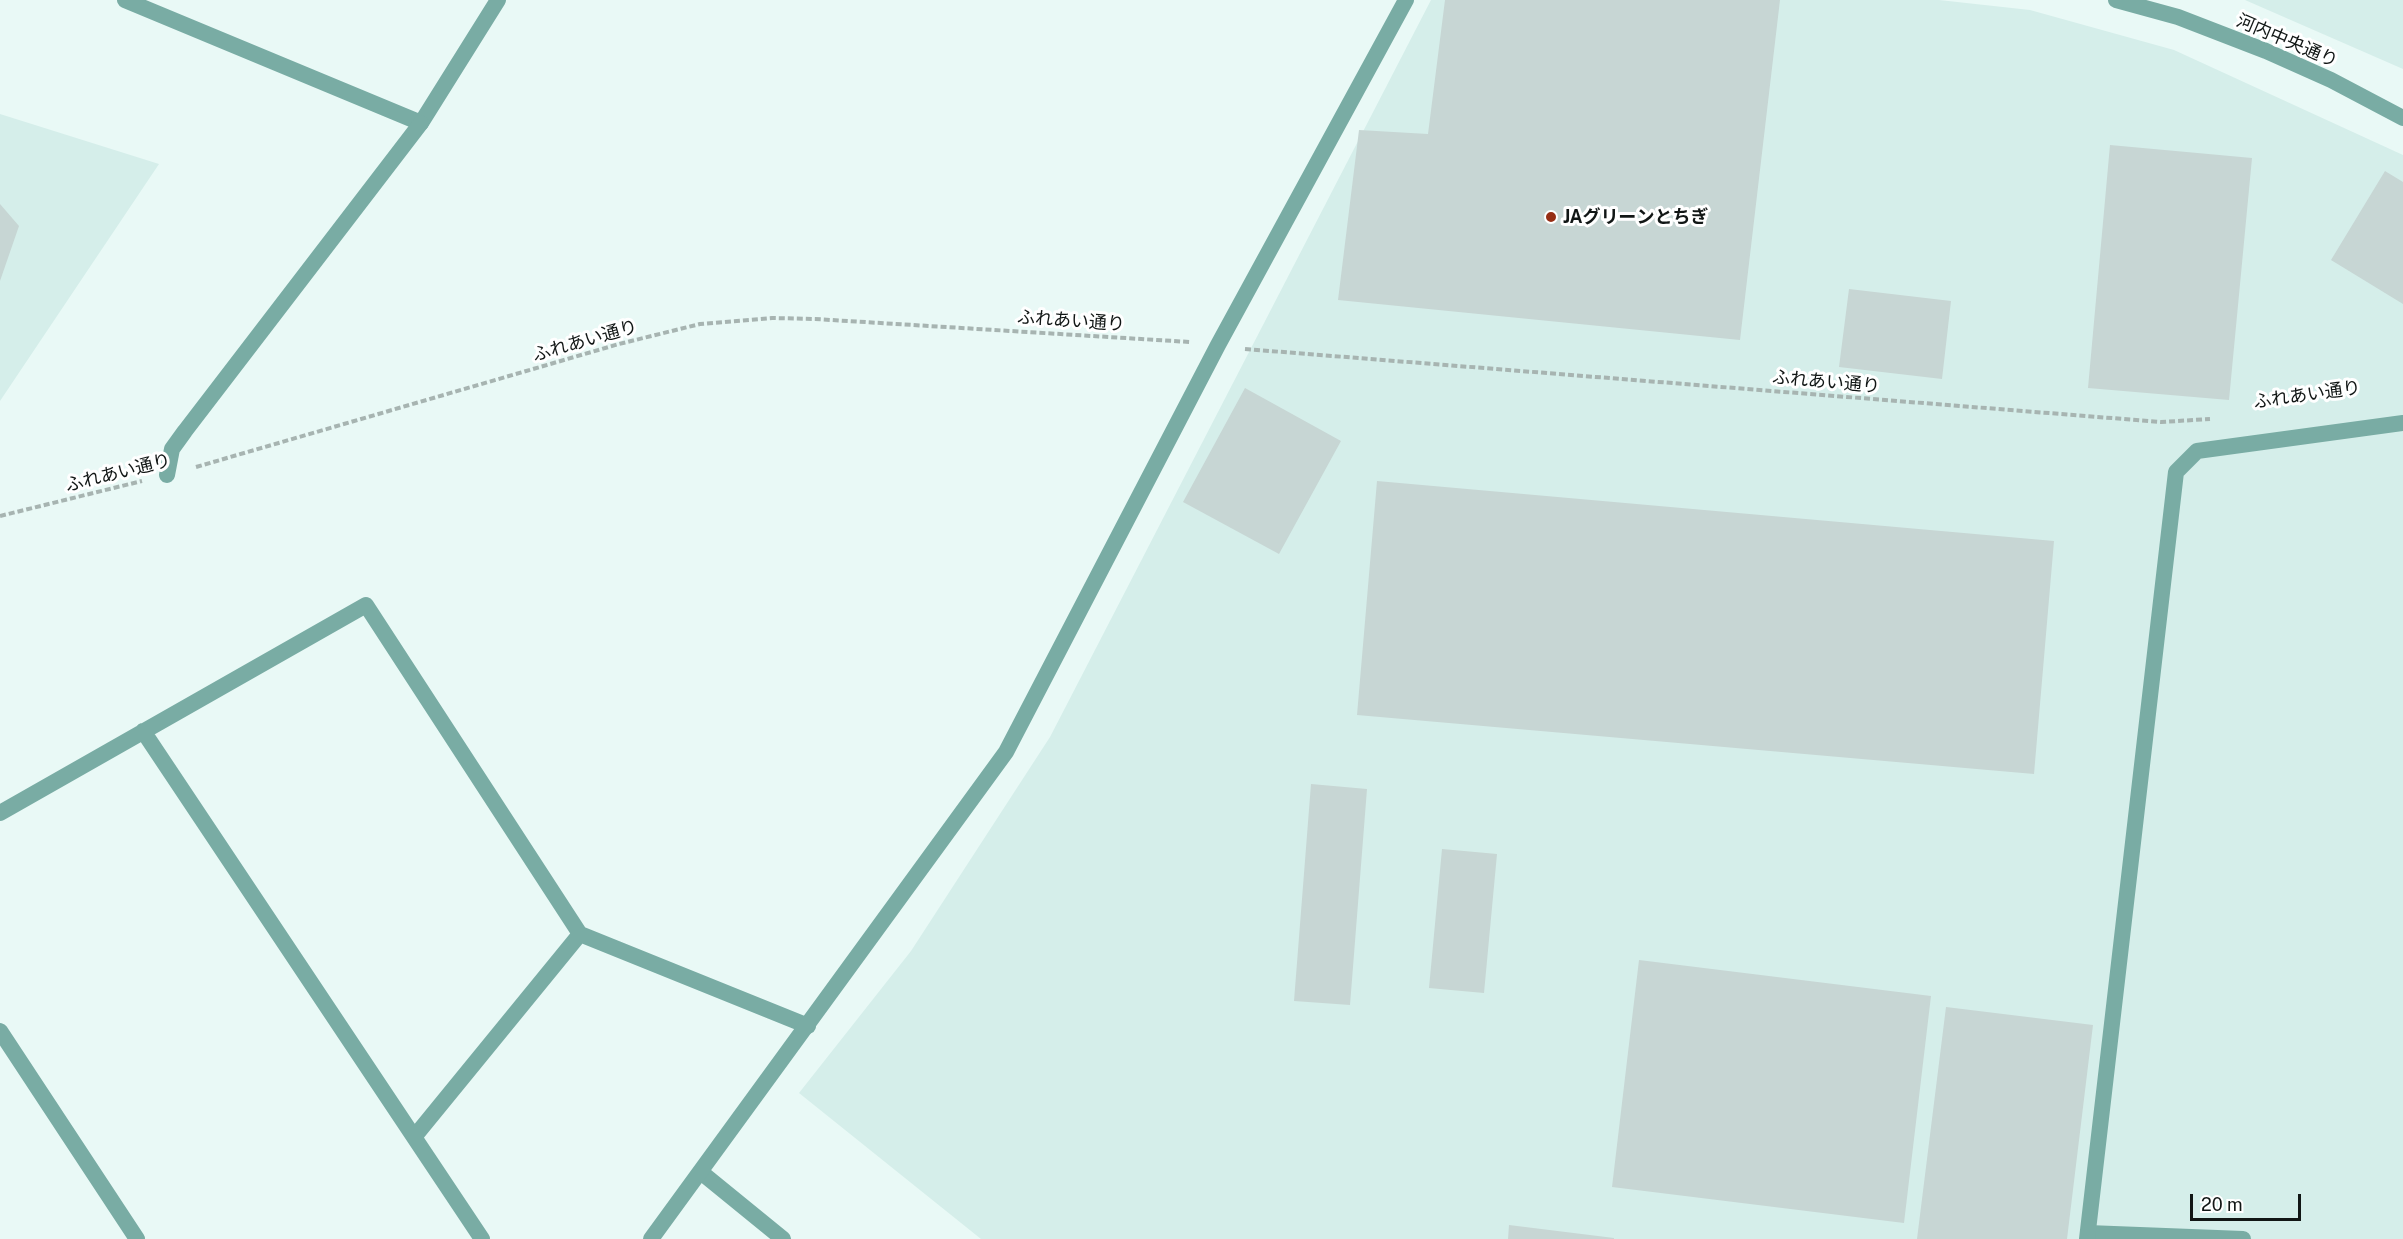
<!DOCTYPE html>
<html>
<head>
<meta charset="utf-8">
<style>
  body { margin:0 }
  #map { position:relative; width:2403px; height:1239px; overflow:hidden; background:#e9f9f6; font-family:"Public Sans",sans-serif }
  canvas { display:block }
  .scale { position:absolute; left:2190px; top:1194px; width:111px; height:27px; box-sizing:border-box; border:3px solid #111615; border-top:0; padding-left:8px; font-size:18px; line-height:21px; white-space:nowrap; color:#111615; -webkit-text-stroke:4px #fff; paint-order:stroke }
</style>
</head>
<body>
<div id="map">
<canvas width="2403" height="1239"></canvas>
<div class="scale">20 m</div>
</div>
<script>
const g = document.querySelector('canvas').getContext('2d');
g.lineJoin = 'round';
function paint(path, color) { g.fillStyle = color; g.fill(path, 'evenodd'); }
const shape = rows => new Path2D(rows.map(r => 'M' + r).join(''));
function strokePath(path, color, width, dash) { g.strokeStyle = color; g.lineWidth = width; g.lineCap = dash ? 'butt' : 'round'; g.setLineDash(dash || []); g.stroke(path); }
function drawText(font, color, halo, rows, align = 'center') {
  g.font = font + ' "Public Sans","Noto Sans JP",sans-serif'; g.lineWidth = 6; g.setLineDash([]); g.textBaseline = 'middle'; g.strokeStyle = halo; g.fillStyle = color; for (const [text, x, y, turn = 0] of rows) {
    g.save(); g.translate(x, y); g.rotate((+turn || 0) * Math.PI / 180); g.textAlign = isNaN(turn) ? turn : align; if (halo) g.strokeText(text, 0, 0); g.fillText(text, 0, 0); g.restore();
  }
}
const built = shape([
  [1431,0,1939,0,2030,10,2174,50,2403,155,2403,1239,981,1239,799,1093,911,951,1050,737],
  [2245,0,2403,0,2403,69],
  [0,114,159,164,0,401]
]);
const building = shape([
  [1445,0,1780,0,1740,340,1338,300,1359,130,1428,134],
  [2110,145,2252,158,2229,400,2088,388],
  [2385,171,2403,182,2403,304,2331,260],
  [0,204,19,226,0,281],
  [1849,289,1951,301,1942,379,1839,367],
  [1245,388,1341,441,1279,554,1183,502],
  [1377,481,2054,541,2034,774,1357,715],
  [1311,784,1367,789,1350,1005,1294,1001],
  [1442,849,1497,854,1484,993,1429,988],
  [1639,960,1931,996,1904,1223,1612,1187],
  [1946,1007,2093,1025,2067,1239,1917,1239],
  [1509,1225,1614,1238,1614,1239,1508,1239]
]);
const path = shape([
  [1245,349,2161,422,2210,419],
  [196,467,619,344,700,324,772,318,815,319,1190,342],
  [0,516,142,481]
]);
const service = shape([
  [125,0,421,123,498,0],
  [2088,1233,2243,1239]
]);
const minor = shape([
  [167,475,172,449,185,431,421,123],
  [143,731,482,1239],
  [0,813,366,605,580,934,808,1026],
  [415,1136,580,934],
  [702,1173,783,1239],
  [2087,1239,2176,472,2197,451,2403,423]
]);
const tertiary = shape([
  [2116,0,2178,17,2266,51,2331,80,2403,118],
  [0,1031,137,1239],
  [651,1239,1006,752,1218,345,1406,0]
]);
const markers = [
  [1551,217,6,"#962e14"]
];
const streetNames = [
  ["河内中央通り",2287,41,23],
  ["ふれあい通り",1071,321,4],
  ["ふれあい通り",585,341,-16],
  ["ふれあい通り",1826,382,5],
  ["ふれあい通り",2307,395,-8],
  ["ふれあい通り",118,473,-14]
];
const poiNames = [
  ["JAグリーンとちぎ",1563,217]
];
paint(built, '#d5eeea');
paint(building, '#c7d6d4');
strokePath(path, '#a7b4b1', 4, [6, 3]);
strokePath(service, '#79aca4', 16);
strokePath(minor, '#79aca4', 16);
strokePath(tertiary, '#79aca4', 16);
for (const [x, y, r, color] of markers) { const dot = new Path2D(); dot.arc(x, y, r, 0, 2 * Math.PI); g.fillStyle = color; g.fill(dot); strokePath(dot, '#fff', 2); }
drawText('18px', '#111615', '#fff', streetNames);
drawText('bold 18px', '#111615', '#fff', poiNames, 'left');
</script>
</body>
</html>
